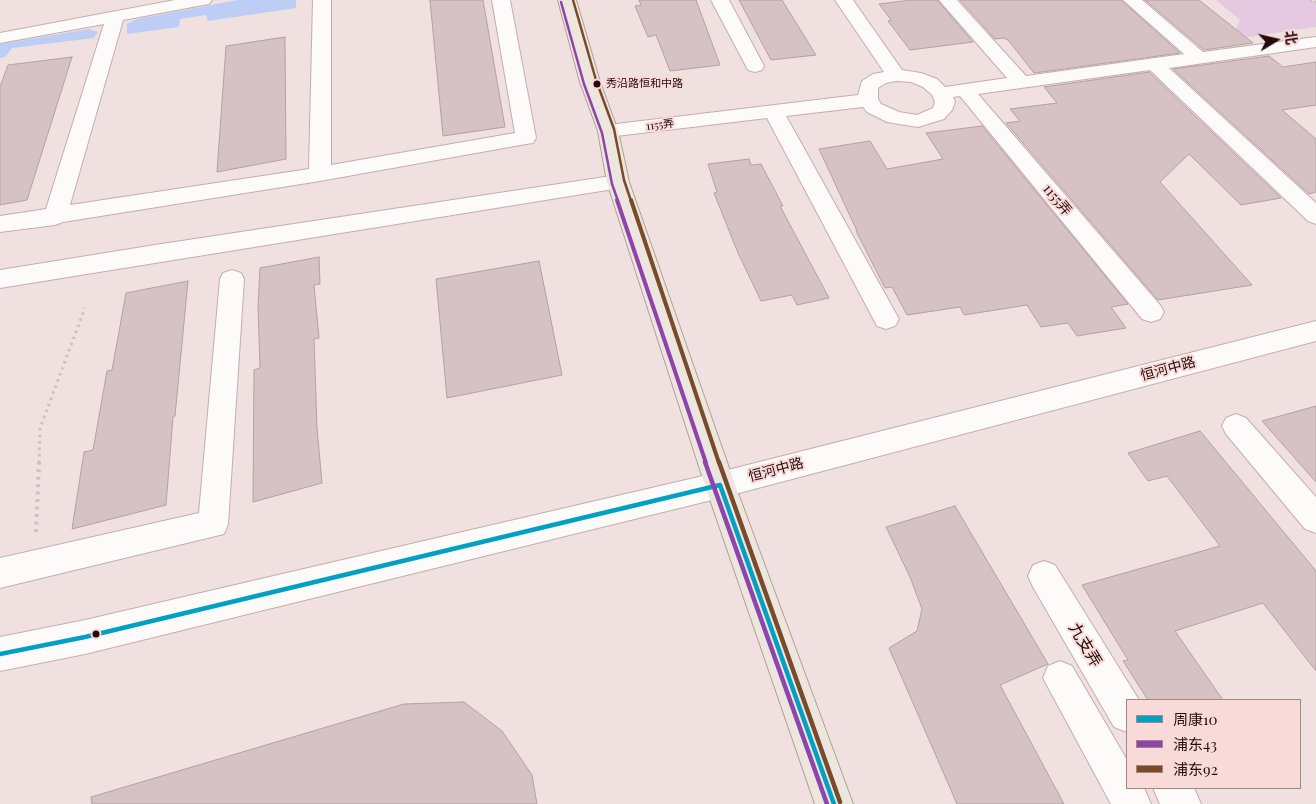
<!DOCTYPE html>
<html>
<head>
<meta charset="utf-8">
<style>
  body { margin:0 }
  #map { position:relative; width:1316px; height:804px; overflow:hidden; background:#f1e0e0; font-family:"Playfair Display","Noto Sans SC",serif }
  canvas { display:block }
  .legend { position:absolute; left:1126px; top:699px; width:175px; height:90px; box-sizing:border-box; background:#f8dad9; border:1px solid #a38787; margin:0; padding:6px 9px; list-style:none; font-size:15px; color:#230a0b }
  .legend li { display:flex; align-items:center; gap:10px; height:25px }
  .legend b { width:25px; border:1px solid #a38787 }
  .north { position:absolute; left:1251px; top:15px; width:50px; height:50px; -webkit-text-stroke:4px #f8dad9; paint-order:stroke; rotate:81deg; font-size:14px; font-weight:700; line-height:20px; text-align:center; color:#230a0b }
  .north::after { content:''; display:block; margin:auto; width:18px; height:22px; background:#230a0b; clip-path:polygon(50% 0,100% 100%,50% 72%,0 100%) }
</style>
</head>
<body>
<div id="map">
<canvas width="1316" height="804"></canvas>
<ul class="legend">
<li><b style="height:6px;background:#02a1c4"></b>周康10</li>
<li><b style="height:6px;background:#8e44ad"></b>浦东43</li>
<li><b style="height:6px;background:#7a4b2a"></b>浦东92</li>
</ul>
<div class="north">北</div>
</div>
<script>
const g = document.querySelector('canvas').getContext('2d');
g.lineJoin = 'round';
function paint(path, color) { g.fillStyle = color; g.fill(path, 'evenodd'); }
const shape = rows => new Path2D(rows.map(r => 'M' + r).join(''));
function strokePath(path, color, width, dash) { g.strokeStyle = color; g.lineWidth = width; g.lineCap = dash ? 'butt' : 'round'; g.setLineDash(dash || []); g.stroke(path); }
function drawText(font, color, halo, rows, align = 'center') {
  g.font = font + ' "Playfair Display","Noto Sans SC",serif'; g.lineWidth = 4; g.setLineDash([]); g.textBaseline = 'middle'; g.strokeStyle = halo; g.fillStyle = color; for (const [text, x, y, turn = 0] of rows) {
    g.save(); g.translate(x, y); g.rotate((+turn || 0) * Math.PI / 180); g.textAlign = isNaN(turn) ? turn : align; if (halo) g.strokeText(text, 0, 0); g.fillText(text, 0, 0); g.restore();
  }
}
const green = shape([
  [1216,0,1312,0,1316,3,1316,27,1207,43,1235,32,1240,20]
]);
const water = shape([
  [238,0,296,0,296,8,208,21,206,15,180,19,179,27,127,34,127,24,137,19],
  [89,29,98,32,94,38,12,48,5,57,0,58,0,44]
]);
const building = shape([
  [430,0,483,0,505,127,443,136,430,0],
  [639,0,696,0,720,65,670,71,656,35,648,37,635,6,641,5,639,0],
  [739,0,782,0,816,55,771,60,739,0],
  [911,0,937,0,973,42,910,50,888,21,891,20,879,4,911,0],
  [960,0,1121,0,1180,53,1034,73,1008,40,1003,38,995,39,960,0],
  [1145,0,1199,0,1253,43,1204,50,1145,0],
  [285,37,286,159,217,172,226,46,285,37],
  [1269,56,1283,67,1316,62,1316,105,1282,110,1316,139,1316,192,1309,194,1173,69,1269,56],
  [72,57,27,200,0,205,0,87,8,65,72,57],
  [1149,72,1281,198,1241,205,1189,154,1160,182,1252,285,1158,300,1006,123,1020,121,1010,109,1057,103,1044,87,1149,72],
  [982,126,1128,304,1111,307,1126,328,1077,336,1068,323,1041,327,1027,305,964,315,960,307,907,315,892,287,885,288,856,231,857,231,819,149,870,141,887,169,943,159,926,133,982,126],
  [749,159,751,165,761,164,783,206,780,206,829,298,797,305,792,295,761,301,738,253,714,193,717,192,708,164,749,159],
  [319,257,320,284,314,285,319,338,314,339,317,428,322,483,253,502,254,370,260,368,258,307,260,268,319,257],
  [539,261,562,375,447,398,436,279,539,261],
  [188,281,175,416,173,417,166,505,72,529,84,452,93,450,107,371,112,370,126,293,188,281],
  [1316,406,1316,482,1262,421,1316,406],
  [1200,431,1316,571,1316,671,1263,603,1175,631,1223,700,1148,700,1123,661,1128,660,1082,585,1220,546,1167,476,1148,481,1128,453,1200,431],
  [955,506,1048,664,1000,685,1064,804,957,804,889,648,917,631,922,609,910,577,886,527,955,506],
  [464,702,502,731,532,775,537,804,92,804,91,797,404,704,464,702]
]);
const pathFar2 = shape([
  [1310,0,1316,2]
]);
const pathFar1 = shape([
  [39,463,40,428,85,308]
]);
const path = shape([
  [36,532,39,462]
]);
const minor = shape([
  [175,0,212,0,209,4,203,5,123,20,70,205,309,169,313,0,331,0,331,165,515,133,492,0,510,0,536,138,533,143,526,144,320,181,63,222,55,225,0,232,0,216,46,209,104,24,0,43,0,33,175,0],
  [711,0,729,0,764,66,762,70,755,72,748,70,711,0],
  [835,0,853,0,902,70,921,73,937,79,945,87,1007,78,939,0,957,0,1026,76,1184,54,1123,0,1142,0,1203,52,1316,37,1316,47,1169,68,1316,203,1316,224,1308,221,1150,70,978,94,1160,305,1164,312,1160,319,1151,322,1142,319,960,96,953,97,955,102,952,110,944,119,918,127,887,122,867,112,863,107,786,116,899,319,895,326,886,329,877,326,767,118,608,137,601,135,598,131,601,127,608,125,858,95,862,81,873,74,884,72,835,0],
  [896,81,911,82,923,87,932,95,935,102,933,108,917,115,899,112,881,104,878,99,878,88,886,83,896,81],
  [618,175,626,177,629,182,626,187,0,288,0,270,155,245,618,175],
  [232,270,241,273,244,279,228,524,224,534,0,588,0,558,199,513,220,279,223,273,232,270],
  [1316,321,1316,341,720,498,85,654,0,671,0,637,85,620,720,472,1316,321],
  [1236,414,1246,418,1316,497,1316,533,1305,529,1226,434,1222,426,1226,418,1236,414],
  [1044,561,1055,565,1139,700,1127,700,1127,732,1114,727,1033,587,1028,576,1033,565,1044,561],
  [1060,661,1072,666,1127,760,1127,788,1144,788,1151,804,1111,804,1043,678,1048,666,1060,661],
  [1153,788,1194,788,1201,804,1160,804,1153,788]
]);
const major = shape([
  [558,0,576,0,600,82,618,131,629,182,735,485,853,804,815,804,705,485,607,182,598,131,580,82,558,0]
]);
const bus1 = shape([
  [720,485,834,804],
  [0,654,85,637,720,485]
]);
const bus2Far2 = shape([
  [561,2,584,84,602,133,612,184,618,201]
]);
const bus2Far1 = shape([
  [617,200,706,463]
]);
const bus2 = shape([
  [705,462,827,804]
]);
const bus3Far2 = shape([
  [573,0,596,80,614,129,624,180,631,201]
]);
const bus3Far1 = shape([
  [631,200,719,463]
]);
const bus3 = shape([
  [719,462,840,802]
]);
const markers = [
  [597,84,4.5,"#230a0b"],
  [96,634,4.5,"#230a0b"]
];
const farBusnames = [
  ["秀沿路恒和中路",606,84]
];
const farStreetnames = [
  ["1155弄",660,125,-7]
];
const streetNames = [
  ["1155弄",1057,200,50],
  ["恒河中路",1168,369,-15],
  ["恒河中路",776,470,-15]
];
const nearStreetnames = [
  ["九支弄",1085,645,59]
];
paint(green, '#e4c9e1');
paint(water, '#bccef5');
paint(building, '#d6c1c5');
strokePath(building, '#b4a0a4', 1);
strokePath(minor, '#c3aeae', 2);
strokePath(major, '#b0a092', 2);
strokePath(pathFar2, '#cac2c2', 2.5, [2, 2.5]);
strokePath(pathFar1, '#cac2c2', 3, [2.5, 4]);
strokePath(path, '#cac2c2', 4, [3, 4.5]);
paint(minor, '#fdfafa');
paint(major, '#ede6de');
strokePath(bus1, '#02a1c4', 4.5);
strokePath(bus2Far2, '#8e44ad', 2.5);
strokePath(bus2Far1, '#8e44ad', 4);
strokePath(bus2, '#8e44ad', 4.5);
strokePath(bus3Far2, '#7a4b2a', 2.5);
strokePath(bus3Far1, '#7a4b2a', 4);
strokePath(bus3, '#7a4b2a', 4.5);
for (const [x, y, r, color] of markers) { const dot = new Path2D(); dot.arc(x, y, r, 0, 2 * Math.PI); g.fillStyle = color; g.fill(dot); strokePath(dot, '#f8dad9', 2); }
drawText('11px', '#230a0b', '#f8dad9', farBusnames, 'left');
drawText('11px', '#230a0b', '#f8dad9', farStreetnames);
drawText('14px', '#230a0b', '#f8dad9', streetNames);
drawText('16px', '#230a0b', '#f8dad9', nearStreetnames);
</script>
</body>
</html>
